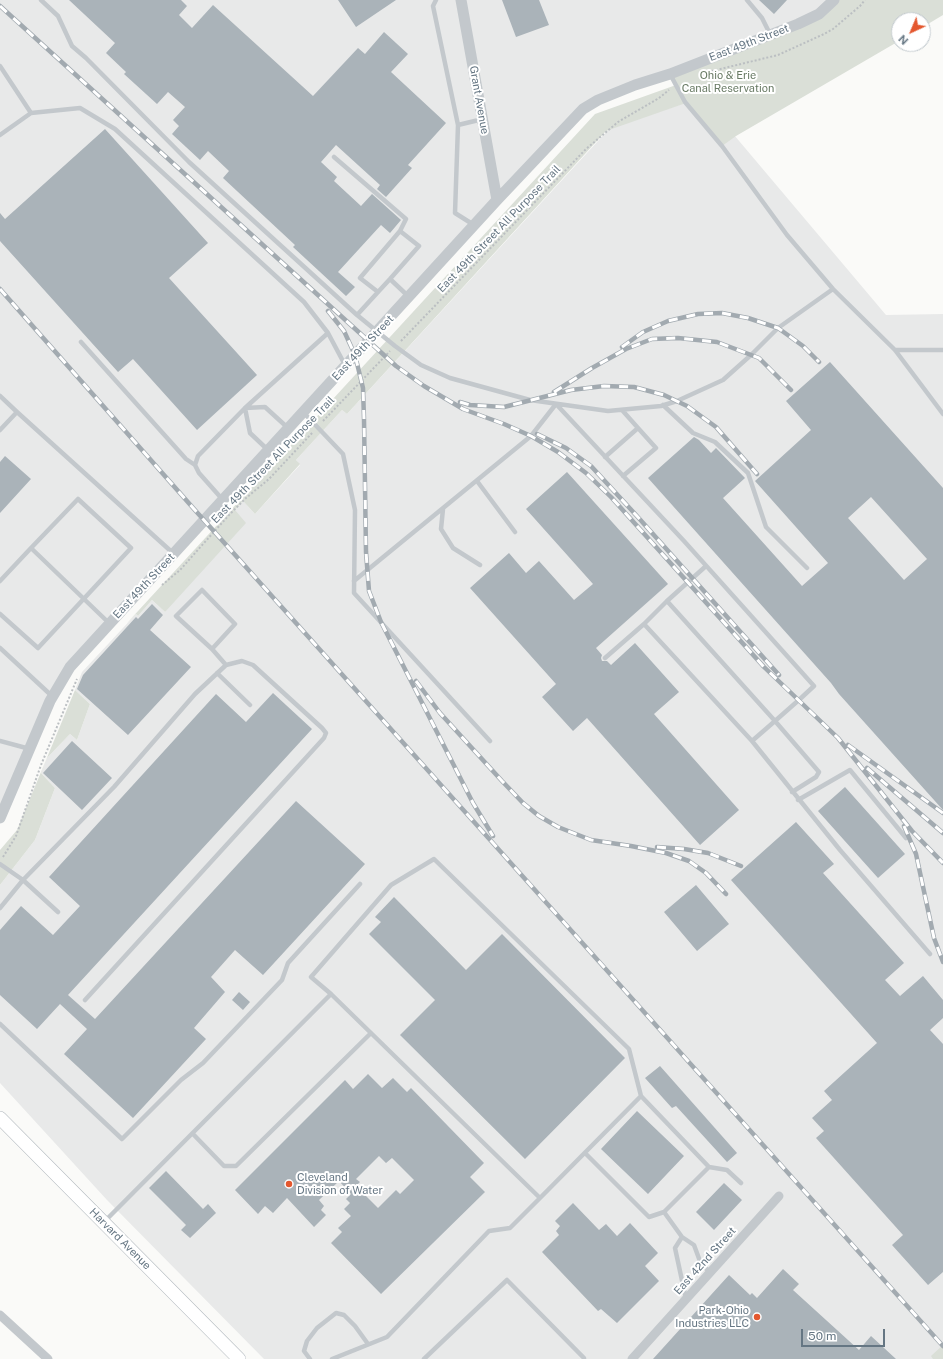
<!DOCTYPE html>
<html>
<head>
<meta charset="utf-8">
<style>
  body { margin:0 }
  #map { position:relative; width:943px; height:1359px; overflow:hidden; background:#fafaf8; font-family:"Public Sans",sans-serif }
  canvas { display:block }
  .north { position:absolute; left:891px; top:12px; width:40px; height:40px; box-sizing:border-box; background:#fff; border:1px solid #c1c8cd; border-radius:50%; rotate:224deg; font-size:11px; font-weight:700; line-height:16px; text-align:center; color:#657683 }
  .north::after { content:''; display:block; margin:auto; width:14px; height:18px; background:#e4572e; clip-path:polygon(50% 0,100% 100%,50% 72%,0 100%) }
  .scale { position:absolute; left:801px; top:1329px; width:84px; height:18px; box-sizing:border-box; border:2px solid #657683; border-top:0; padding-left:5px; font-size:12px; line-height:14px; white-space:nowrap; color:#657683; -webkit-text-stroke:3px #fff; paint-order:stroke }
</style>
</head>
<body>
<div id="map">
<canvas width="943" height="1359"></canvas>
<div class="north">N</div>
<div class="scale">50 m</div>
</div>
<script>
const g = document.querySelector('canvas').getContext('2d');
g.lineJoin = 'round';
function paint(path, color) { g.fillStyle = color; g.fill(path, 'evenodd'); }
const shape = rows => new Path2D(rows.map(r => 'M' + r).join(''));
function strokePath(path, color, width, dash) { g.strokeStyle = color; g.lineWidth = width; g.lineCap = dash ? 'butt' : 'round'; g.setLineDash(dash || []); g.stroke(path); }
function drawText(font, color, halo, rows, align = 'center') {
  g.font = font + ' "Public Sans",sans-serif'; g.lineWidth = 4; g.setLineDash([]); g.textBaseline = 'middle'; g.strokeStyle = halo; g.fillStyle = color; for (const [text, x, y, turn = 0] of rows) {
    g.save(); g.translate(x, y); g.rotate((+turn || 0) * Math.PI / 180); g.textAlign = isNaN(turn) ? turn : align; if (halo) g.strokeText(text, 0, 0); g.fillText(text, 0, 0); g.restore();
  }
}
const built = shape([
  [0,0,834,0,819,14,583,109,70,667,0,818],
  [702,97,886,315,943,314,943,1359,264,1359,107,1200,0,1083,0,885,35,840,55,788,41,773,47,758,70,734,77,740,90,704,75,690,82,672,136,614,138,616,152,600,165,612,201,549,235,510,243,501,255,514,300,465,296,460,342,410,347,414,609,129]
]);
const green = shape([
  [834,0,943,0,943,15,923,27,923,20,899,20,899,41,736,136,722,146,686,103,606,131,347,414,342,410,296,460,300,464,255,514,243,501,235,510,246,523,165,612,152,600,138,616,136,614,127,623,595,114,676,85,670,74,798,24],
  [75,690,90,704,77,740,70,734,47,758,41,773,55,788,35,840,0,885,0,850,17,830],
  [943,1345,943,1359,933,1359,931,1356]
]);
const building = shape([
  [69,0,181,0,187,6,179,15,192,28,213,5,313,96,358,48,365,54,384,32,408,54,391,72,446,123,408,165,412,168,386,197,377,189,380,185,336,145,321,162,337,177,334,181,361,206,372,194,401,220,390,233,381,225,338,272,355,287,346,296,293,247,295,245,223,178,229,171,208,151,200,160,172,134,179,126,173,120,185,107,168,92,157,104,124,74,126,72,106,53,115,43],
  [338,0,396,0,356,27],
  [502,0,539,0,549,25,516,37],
  [759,0,787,0,774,14],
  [105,129,208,243,169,278,257,375,197,430,133,359,118,372,0,241,0,213,5,219],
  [830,362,943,488,943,810,839,694,831,683,648,478,694,437,699,440,711,453,716,448,745,478,723,498,802,586,828,563,755,481,811,430,786,401],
  [871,497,927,559,904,580,848,518],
  [5,456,31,479,0,513,0,462],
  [567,472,668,584,596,648,602,655,601,658,602,661,607,661,611,665,635,643,679,692,654,714,739,810,700,845,587,718,573,731,542,697,556,684,470,588,509,553,526,573,539,561,574,600,593,584,526,509],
  [152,604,163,615,150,630,191,667,128,735,77,689,83,675,136,617,138,619],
  [273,693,312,729,68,995,95,1019,296,801,365,864,263,975,235,950,211,977,225,992,194,1028,206,1039,133,1118,64,1054,87,1029,60,1004,37,1029,0,995,0,930,21,906,53,935,80,906,49,877,216,694,246,722],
  [72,741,112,778,82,810,43,773],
  [845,787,905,854,878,878,818,811],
  [796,822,834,864,823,873,904,963,885,980,900,996,923,976,943,1000,943,1018,930,1030,943,1044,943,1272,928,1285,892,1245,903,1235,816,1138,824,1131,812,1118,832,1100,824,1091,877,1043,731,880],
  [696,885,729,924,697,951,664,912],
  [394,897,466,970,502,934,625,1058,525,1159,400,1035,435,1000,369,934,381,922,375,917],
  [239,992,250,1002,243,1010,232,1000],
  [660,1066,737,1153,727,1162,676,1106,672,1108,645,1078],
  [368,1074,382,1088,393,1078,407,1092,411,1088,484,1163,470,1177,485,1192,381,1294,331,1243,342,1232,338,1228,351,1216,344,1209,350,1203,346,1199,351,1194,339,1181,319,1200,324,1206,321,1210,326,1215,314,1227,287,1198,273,1213,265,1206,258,1214,235,1190,345,1080,353,1089],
  [379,1156,386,1163,392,1158,414,1180,400,1194,396,1190,378,1208,356,1186,360,1182,356,1179],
  [637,1111,684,1156,648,1194,601,1149],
  [166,1171,203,1209,208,1204,216,1213,190,1238,181,1230,186,1225,149,1188],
  [724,1183,742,1200,714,1230,696,1212],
  [573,1203,599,1230,606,1224,617,1236,630,1223,658,1253,645,1266,659,1281,617,1323,601,1309,598,1311,542,1252,559,1235,556,1231,560,1226,555,1221],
  [783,1269,799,1284,793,1290,859,1350,871,1336,896,1359,653,1359,729,1275,750,1295,752,1293,757,1298]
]);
const path = shape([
  [708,72,778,55,824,34,833,29,860,6,865,0],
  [401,341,586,149,618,122,659,98,669,90],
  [323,421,390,351],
  [162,585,180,570,229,515,246,498,269,479,313,432],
  [3,857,16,836,41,765,77,679]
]);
const service = shape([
  [41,0,58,16,72,46,86,58,189,162,357,315,395,346,421,365,450,378,530,400,608,411,661,406,677,401,723,380,751,355,778,328,833,289],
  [436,0,433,6,458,125],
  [747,0,762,18,770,34],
  [0,66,31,113],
  [670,74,685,102,722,146,787,235,833,289,895,350,943,414],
  [0,135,31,113,80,108,115,129,304,302,328,333,345,365],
  [334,157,406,219,400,231],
  [474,225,455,213,458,125,483,119],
  [390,279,408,296],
  [357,315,378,292,390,279,419,246,400,231,360,278,378,292],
  [81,342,186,459,195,465],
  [895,350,943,350],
  [0,396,17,412],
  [663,405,693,433,715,442,748,473,766,527,807,568],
  [245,408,265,407,288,428],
  [245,408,250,433,268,450],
  [303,412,343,454,355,510,354,593,490,741],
  [0,430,17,412,174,554],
  [605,457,638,428,622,410],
  [623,476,656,448,638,428],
  [477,481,515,532],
  [223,500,199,473,195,465,198,456,245,408,328,333],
  [443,509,441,529,453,548,480,565],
  [0,581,31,548,110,624],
  [354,581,531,436,556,404,684,541,814,686,800,699,775,721,752,741,644,624,667,601,775,721,819,772,816,777,792,792],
  [667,601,706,566],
  [0,614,38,648,131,548,78,499,31,548],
  [0,648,53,697],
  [212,649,235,624,202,590,176,616,212,649,226,665],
  [605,658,644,624],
  [217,673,250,705],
  [0,741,30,749],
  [752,741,840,850,930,954],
  [798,800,850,770,906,838],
  [0,864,23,880,58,912],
  [0,908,23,880,114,787,195,694,226,665,242,661,253,665,322,728,326,733,324,738,85,1000],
  [331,994,311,977,391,885,434,859,629,1049,641,1096,540,1198],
  [0,1024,122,1139,181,1080,203,1063,282,980,288,963,360,884],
  [641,1096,709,1167,664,1212,682,1237],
  [193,1134,224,1166,236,1166,371,1033],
  [585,1153,649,1217,664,1212],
  [709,1167,727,1170,741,1183],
  [104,1222,331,994,540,1198,510,1228,489,1231,387,1337,332,1359],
  [686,1299,675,1248,682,1237,694,1245,701,1264,710,1272],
  [310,1359,304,1351,307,1341,317,1328,336,1313,344,1315,355,1326,368,1344],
  [424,1359,507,1280,584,1358,584,1359]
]);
const minor = shape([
  [0,1315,48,1359],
  [632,1359,779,1196]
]);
const tertiary = shape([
  [461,0,497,200],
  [0,818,50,701,70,667,497,200,583,109,598,100,635,85,670,74,798,24,819,14,834,0]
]);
const secondary = shape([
  [0,1118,239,1359]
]);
const rail = shape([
  [0,6,396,366,424,386,463,409,504,424,531,436,558,452,586,473,611,497,764,667,838,738,912,831,943,863],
  [0,289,194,509,943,1346],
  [328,311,344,331,355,355,363,388,364,419,366,552,369,591,381,622,473,803,493,836],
  [622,347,643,332,668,321,698,314,722,313,748,318,778,328,803,346,819,362],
  [554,392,592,368,626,349,652,339,678,338,717,342,759,358,791,390],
  [460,402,470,405,504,407,571,390,604,386,634,387,664,395,687,406,716,427,757,474],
  [537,434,566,448,591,466,636,515,779,675],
  [416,681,440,713,502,781,523,803,539,816,558,827,591,840,631,846,666,853,689,861,706,873,726,894],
  [848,745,943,813],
  [867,768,943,833],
  [904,826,916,854,934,938,943,962],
  [657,847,684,849,708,853,741,866]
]);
const markers = [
  [289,1184,4,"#e4572e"],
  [757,1317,4,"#e4572e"]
];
const streetNames = [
  ["East 49th Street",749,43,-21],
  ["Grant Avenue",479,100,80],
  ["East 49th Street All Purpose Trail",499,229,-46],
  ["East 49th Street",363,348,-47],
  ["East 49th Street All Purpose Trail",273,460,-46],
  ["East 49th Street",144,586,-47],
  ["Harvard Avenue",120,1239,45],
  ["East 42nd Street",705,1261,-48]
];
const parkNames = [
  ["Ohio & Erie",728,76],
  ["Canal Reservation",728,89]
];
const poiNames = [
  ["Cleveland",297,1178],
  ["Division of Water",297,1191],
  ["Park-Ohio",749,1311,"right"],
  ["Industries LLC",749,1324,"right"]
];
paint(built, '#e8e9e9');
paint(green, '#dadfd7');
paint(building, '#aab3b9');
strokePath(secondary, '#b3babf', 14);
strokePath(path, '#bbbfc2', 2, [2, 2]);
strokePath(service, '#c3c8cc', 4.5);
strokePath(minor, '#c3c8cc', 9);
strokePath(tertiary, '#c3c8cc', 11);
strokePath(secondary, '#fff', 13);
strokePath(rail, '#a2aab0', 4.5);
strokePath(rail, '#fff', 3, [9]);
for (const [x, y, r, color] of markers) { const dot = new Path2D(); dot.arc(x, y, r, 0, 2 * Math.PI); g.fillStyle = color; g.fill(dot); strokePath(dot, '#fff', 1.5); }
drawText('11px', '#657683', '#fff', streetNames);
drawText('11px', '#687a64', '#fff', parkNames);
drawText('11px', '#657683', '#fff', poiNames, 'left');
</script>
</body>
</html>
